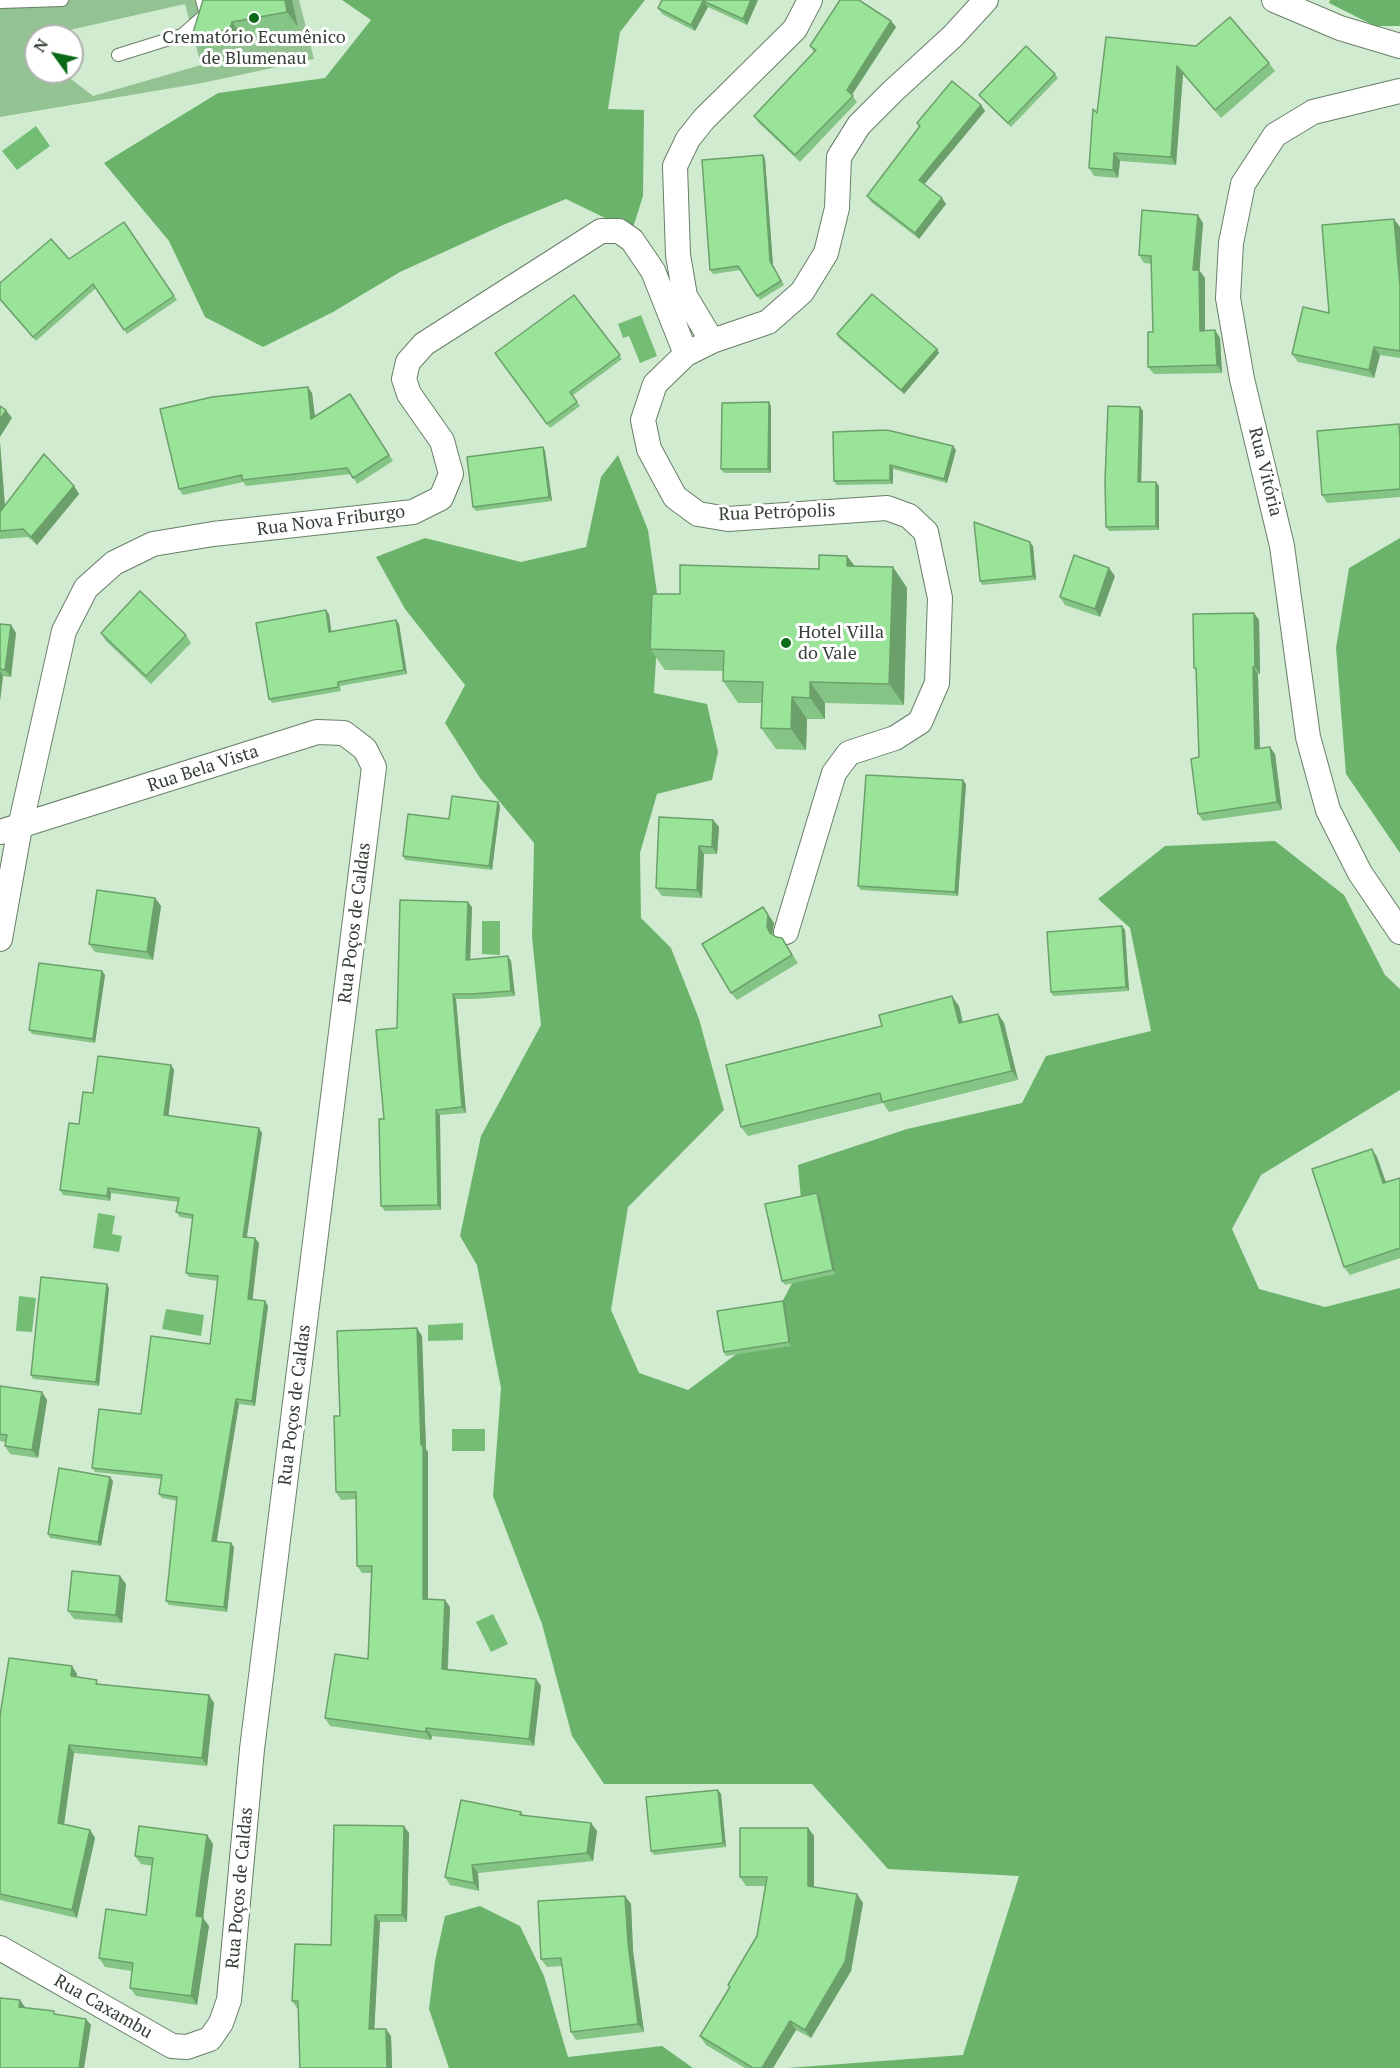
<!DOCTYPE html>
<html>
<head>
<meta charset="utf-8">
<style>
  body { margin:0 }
  #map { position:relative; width:1400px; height:2068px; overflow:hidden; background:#d1ebd0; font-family:"PT Serif",serif }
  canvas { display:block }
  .north { position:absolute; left:24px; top:24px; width:60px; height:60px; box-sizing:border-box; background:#fff; border:2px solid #afb3af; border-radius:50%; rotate:303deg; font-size:16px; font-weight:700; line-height:24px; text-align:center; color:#364036 }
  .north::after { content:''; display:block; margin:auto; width:21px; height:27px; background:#096b17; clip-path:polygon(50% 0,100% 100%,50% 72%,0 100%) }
</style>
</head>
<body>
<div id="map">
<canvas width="1400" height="2068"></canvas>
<div class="north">N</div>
</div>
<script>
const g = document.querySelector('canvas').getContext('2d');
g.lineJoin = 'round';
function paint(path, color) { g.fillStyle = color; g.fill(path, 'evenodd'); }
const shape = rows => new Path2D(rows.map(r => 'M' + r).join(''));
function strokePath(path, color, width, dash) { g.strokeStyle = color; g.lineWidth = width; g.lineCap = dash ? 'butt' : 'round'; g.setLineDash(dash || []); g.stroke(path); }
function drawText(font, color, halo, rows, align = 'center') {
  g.font = font + ' "PT Serif",serif'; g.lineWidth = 6; g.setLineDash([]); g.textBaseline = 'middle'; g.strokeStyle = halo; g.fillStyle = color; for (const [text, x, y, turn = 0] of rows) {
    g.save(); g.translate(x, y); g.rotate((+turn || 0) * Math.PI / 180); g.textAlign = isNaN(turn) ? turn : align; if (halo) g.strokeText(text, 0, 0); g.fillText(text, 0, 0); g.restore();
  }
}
const green = shape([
  [0,0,299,0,314,59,202,83,0,117],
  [185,4,201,65,93,96,62,72,36,72,36,36,49,36,52,34]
]);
const forest = shape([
  [342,0,645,0,620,32,608,109,644,110,643,196,632,231,566,199,503,225,400,272,333,312,263,347,205,317,169,241,104,163,218,93,325,78,371,20],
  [1330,0,1400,0,1400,26,1375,26,1329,3],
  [618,455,648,530,659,607,654,693,707,704,718,752,712,780,657,794,640,853,641,918,671,948,699,1019,724,1110,628,1207,611,1310,639,1373,688,1390,766,1332,806,1257,798,1165,907,1129,1022,1103,1046,1056,1151,1031,1130,928,1098,899,1165,846,1275,841,1344,895,1385,975,1400,989,1400,1090,1261,1175,1232,1229,1259,1289,1325,1307,1400,1288,1400,2068,787,2068,963,2055,1019,1876,888,1869,812,1784,604,1784,572,1736,542,1624,493,1496,501,1388,477,1265,460,1236,481,1136,541,1025,532,937,534,843,480,778,445,723,465,685,405,609,376,557,425,538,521,562,586,547,601,477],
  [1400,538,1400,853,1346,774,1336,648,1349,568],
  [480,1906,520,1926,544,1976,568,2057,662,2046,693,2068,449,2068,429,2009,435,1961,445,1916]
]);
const water = shape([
  [36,126,50,146,17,170,2,151],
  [641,315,657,356,640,363,629,336,623,338,618,324],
  [482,921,500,921,500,955,482,954],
  [98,1213,115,1216,112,1234,122,1236,119,1252,93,1248],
  [19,1296,36,1298,32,1332,16,1331],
  [166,1309,204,1315,201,1336,162,1329],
  [463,1323,463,1340,428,1341,428,1325],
  [452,1429,485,1429,485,1451,452,1451],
  [493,1614,508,1644,491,1652,476,1622]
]);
const lane = shape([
  [0,2,62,0],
  [118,55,182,35,206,14,202,0]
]);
const street = shape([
  [1274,0,1340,28,1400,46],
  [1400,91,1313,112,1275,135,1243,184,1231,243,1228,298,1242,379,1282,546,1308,737,1328,810,1360,873,1400,932],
  [712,341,685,296,678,255,675,166,688,139,704,119,795,29,810,0],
  [0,832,317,732,344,733,365,749,374,767,252,1749,229,2000,221,2023,210,2039,187,2047,172,2046,0,1948],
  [786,932,834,773,849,753,895,738,920,722,937,683,940,598,926,532,909,516,887,508,728,519,698,514,675,497,649,449,643,420,655,384,686,354,712,341,768,322,802,292,826,253,837,208,839,157,859,125,893,91,953,36,986,0],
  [0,939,20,827,64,631,86,588,114,563,153,544,213,534,413,512,441,498,451,474,442,441,409,394,404,379,408,362,424,344,601,231,619,231,632,240,653,271,686,354]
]);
const wall = shape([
  [292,0,298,27,243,37,240,44,202,51,192,36],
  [662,0,758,0,747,25,708,7,695,31,662,14,658,8],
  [891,21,896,27,852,95,857,102,800,162,758,122,754,116,814,52,810,46],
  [1106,37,1269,63,1275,71,1221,118,1183,74,1176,165,1120,161,1118,178,1094,176,1089,168,1097,113],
  [1055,74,1058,78,1011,127,982,99,979,95],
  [981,105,985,111,924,184,946,204,919,239,871,202,867,196,919,127,917,123],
  [763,155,765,159,773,265,784,285,760,300,741,270,713,274,710,270],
  [1394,219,1400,228,1400,358,1380,355,1374,378,1298,362,1292,354,1329,313],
  [124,222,177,300,127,334,96,288,36,341,0,300,0,283,69,259],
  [1203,223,1199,270,1205,278,1205,331,1215,330,1220,338,1222,373,1154,374,1148,367,1153,332,1152,264,1144,263,1139,255],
  [574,295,622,359,572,396,580,406,550,428,495,353],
  [837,334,939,353,904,394,839,338],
  [312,393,315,417,350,394,393,461,357,484,351,474,246,486,243,482,183,495,179,489],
  [771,406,771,473,724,473,721,469],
  [1140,407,1143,411,1141,482,1159,486,1159,530,1109,531,1106,527],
  [1400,426,1400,497,1327,503,1322,495],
  [833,432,956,450,947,483,893,469,893,484,837,485,834,481],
  [0,443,5,506,74,486,79,494,37,545,28,537,0,539],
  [543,447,545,451,552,501,476,511,473,507],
  [1033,546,1036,580,982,585,980,581],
  [847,556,855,566,893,567,907,588,904,705,825,703,825,719,807,719,806,750,776,749,761,728,762,703,738,703,723,681,724,671,665,670,650,649,680,594,819,569],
  [1115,576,1100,617,1065,605,1060,597],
  [329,614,331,632,396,620,399,624,407,674,340,686,341,691,272,703,269,699],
  [1259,620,1260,674,1258,674,1260,749,1275,754,1282,810,1203,821,1198,814,1199,757,1196,671,1194,668],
  [0,624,16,633,11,677,3,676,0,701],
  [101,633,186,635,191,643,151,684,106,641],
  [966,784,958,896,861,890,858,886],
  [498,802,500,806,492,870,405,860,403,856,449,819],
  [713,820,719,827,717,854,704,854,702,898,662,896,656,888],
  [155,898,161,906,153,960,95,952,89,944],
  [472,907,470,959,511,961,515,996,476,999,456,999,466,1113,440,1115,441,1210,385,1211,381,1206,384,1119,397,1028],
  [763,907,774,923,772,935,787,946,798,963,737,1000,731,993],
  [1122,926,1125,930,1129,991,1053,996,1051,992],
  [102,971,105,975,95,1043,32,1034,29,1030],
  [959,1006,963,1022,998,1014,1004,1023,1018,1080,889,1112,883,1103,748,1136,741,1127,882,1026],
  [171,1065,174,1070,168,1115,262,1133,247,1237,259,1243,252,1300,265,1301,268,1306,255,1406,239,1404,216,1541,234,1547,227,1612,169,1605,166,1601,177,1501,162,1498,159,1494,161,1479,95,1472,92,1468,141,1414,210,1344,218,1281,189,1277,186,1273,192,1219,180,1217,176,1212,178,1202,111,1193,110,1201,63,1195,60,1190,79,1124,93,1093],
  [1372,1149,1377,1157,1386,1183,1400,1178,1400,1258,1350,1275,1344,1267],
  [820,1197,836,1274,785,1285,782,1281],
  [109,1288,99,1386,33,1379,31,1375],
  [786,1305,791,1346,726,1356,724,1352],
  [422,1336,426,1449,428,1452,428,1599,450,1607,448,1669,536,1679,541,1686,534,1746,432,1736,431,1740,330,1726,325,1718,368,1659,372,1573,362,1573,357,1566,356,1499,341,1500,336,1492,340,1416],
  [0,1386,42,1392,47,1400,38,1458,10,1454,5,1446,5,1442,0,1441],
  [113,1481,101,1546,50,1538,48,1534],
  [126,1584,122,1623,74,1619,68,1611],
  [72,1666,77,1674,77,1677,100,1684,209,1695,214,1703,207,1766,74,1753,64,1825,90,1830,95,1838,77,1918,0,1900,0,1716],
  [718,1790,721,1794,726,1847,654,1855,651,1851],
  [521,1812,524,1816,597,1831,593,1861,478,1873,479,1891,450,1885,445,1877],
  [808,1828,814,1836,814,1887,857,1894,863,1903,851,1971,811,2038,796,2030,773,2068,745,2068,706,2045,700,2036,730,1988,728,1985,757,1936,766,1886,746,1886,740,1877],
  [409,1833,407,1922,380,1922,374,2029,391,2036,392,2068,300,2068,299,2008,297,2008,292,2001],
  [207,1835,213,1844,203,1918,209,1926,197,2005,136,1996,130,1988,132,1971,105,1967,99,1958,146,1915,152,1866,141,1864,135,1856],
  [625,1896,631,1904,633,1951,644,2032,576,2040,571,2032,562,1966,547,1967,541,1959]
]);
const shadedWall = shape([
  [285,0,292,0,298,27,287,12],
  [751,0,758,0,747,25,743,19],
  [703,1,708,7,695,31,691,25],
  [891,21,896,27,851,96,847,90],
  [232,22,243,37,240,44,230,29],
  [1177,66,1183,74,1176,165,1171,157],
  [981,105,985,111,923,186,919,180],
  [1114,153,1120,161,1118,178,1113,170],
  [763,155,765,159,773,265,784,285,770,261],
  [942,198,946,204,919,239,915,233],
  [1198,215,1203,223,1199,278,1193,270],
  [1394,219,1400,227,1400,287],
  [1199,270,1205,278,1205,339,1200,331],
  [1215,330,1220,338,1222,373,1217,365],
  [1374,347,1380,355,1374,378,1369,370],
  [937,349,939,353,904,394,901,390],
  [308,387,312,393,316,425,311,419],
  [769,402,771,406,771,473,768,469],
  [1140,407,1143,411,1141,486,1138,482],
  [6,410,12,418,0,437,0,420],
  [0,443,6,520,0,512],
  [953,446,956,450,947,483,944,479],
  [543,447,545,451,552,501,549,497],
  [890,465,893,469,893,484,890,480],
  [1156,482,1159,486,1159,530,1156,526],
  [74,486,79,494,37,545,31,537],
  [1030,542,1033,546,1036,580,1033,576],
  [847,556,862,577,847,566],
  [893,567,907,588,904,705,889,684],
  [1109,568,1115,576,1100,617,1095,609],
  [326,610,329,614,332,636,329,632],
  [1254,613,1259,620,1260,674,1255,667],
  [396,620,399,624,407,674,404,670],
  [11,625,16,633,11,677,5,670],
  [1253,667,1258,674,1260,757,1255,749],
  [0,671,3,676,0,701],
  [810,682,825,703,825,719,810,698],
  [792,697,807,719,806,750,791,729],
  [1270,747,1275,754,1282,810,1277,802],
  [963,780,966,784,958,896,955,892],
  [498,802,500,806,492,870,489,866],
  [713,820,719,827,717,854,712,847],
  [699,846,704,854,702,898,697,890],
  [155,898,161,906,153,960,147,952],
  [468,902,472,907,470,965,466,960],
  [763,907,774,923,772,935,770,933,767,927],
  [1122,926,1125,930,1129,991,1126,987],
  [508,956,511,961,515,996,511,991],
  [102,971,105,975,95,1043,93,1039],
  [453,994,456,999,466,1113,462,1107],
  [952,996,959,1006,965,1033,959,1023],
  [998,1014,1004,1023,1018,1080,1012,1071],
  [171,1065,174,1070,168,1120,164,1115],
  [436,1110,440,1115,441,1210,438,1205],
  [259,1128,262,1133,246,1241,243,1237],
  [1372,1149,1377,1157,1389,1191,1383,1183],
  [108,1188,111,1193,110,1201,107,1196],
  [817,1193,820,1197,836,1274,833,1270],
  [255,1238,259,1243,252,1304,248,1299],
  [107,1284,109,1288,99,1386,96,1382],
  [265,1301,268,1306,255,1406,252,1401],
  [783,1301,786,1305,791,1346,789,1342],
  [417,1328,422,1336,426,1449,428,1452,428,1607,423,1599,421,1445],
  [42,1392,47,1400,38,1458,32,1450],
  [236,1399,239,1404,216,1546,212,1541],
  [110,1477,113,1481,101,1546,98,1542],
  [231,1543,234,1547,227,1612,224,1607],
  [120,1576,126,1584,122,1623,116,1615],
  [445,1600,450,1607,447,1676,442,1669],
  [72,1666,77,1674,76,1684,71,1676],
  [536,1679,541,1686,534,1746,529,1739],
  [209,1695,214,1703,207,1766,202,1758],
  [426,1728,432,1736,431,1740,426,1732],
  [69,1745,74,1753,63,1831,58,1823],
  [718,1790,721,1794,726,1847,723,1843],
  [591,1823,597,1831,593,1861,587,1853],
  [404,1826,409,1833,407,1922,402,1915],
  [808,1828,814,1836,814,1894,808,1886],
  [90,1830,95,1838,77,1918,72,1910],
  [207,1835,213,1844,203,1918,209,1926,197,2005,191,1996,196,1916],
  [472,1865,478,1873,479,1891,474,1883],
  [857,1894,863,1903,851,1971,811,2038,805,2030],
  [625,1896,631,1904,633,1951,644,2032,638,2024,628,1943],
  [375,1915,380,1922,374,2036,369,2029],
  [20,2000,25,2007,24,2013,19,2007],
  [86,2019,91,2025,84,2068,79,2068],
  [790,2021,796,2030,773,2068,762,2068],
  [386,2029,391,2036,392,2068,387,2068]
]);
const building = shape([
  [203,0,285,0,287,12,232,22,230,29,192,36,203,0],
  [662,0,751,0,743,19,703,1,691,25,658,8,662,0],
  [840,0,859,0,891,21,847,90,853,96,795,155,754,116,816,50,810,46,840,0],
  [1230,17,1269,63,1215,110,1177,66,1171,157,1114,153,1113,170,1089,168,1093,109,1097,113,1106,37,1196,46,1230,17],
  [1026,46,1055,74,1008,123,979,95,1026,46],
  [952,81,981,105,919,180,942,198,915,233,867,196,920,126,917,123,952,81],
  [763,155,770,261,781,281,757,296,738,266,710,270,702,160,763,155],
  [1142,210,1198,215,1193,270,1199,270,1200,331,1215,330,1217,365,1148,367,1148,332,1153,332,1151,256,1139,255,1142,210],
  [1394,219,1400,287,1400,351,1374,347,1369,370,1292,354,1303,307,1329,313,1322,225,1394,219],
  [124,222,174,296,124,330,93,284,33,337,0,299,0,283,51,239,69,259,124,222],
  [872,294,937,349,901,390,837,334,872,294],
  [574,295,620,355,570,392,577,402,547,424,495,353,574,295],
  [308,387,311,419,350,394,389,455,353,478,347,468,242,480,242,475,179,489,160,409,212,397,308,387],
  [769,402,768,469,721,469,722,403,769,402],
  [0,406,6,410,0,420,0,406],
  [1108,406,1140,407,1138,482,1156,482,1156,526,1106,527,1105,481,1108,406],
  [1399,424,1400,440,1400,489,1322,495,1317,431,1399,424],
  [887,430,953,446,944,479,890,465,890,480,834,481,833,432,887,430],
  [543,447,549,497,473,507,467,457,543,447],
  [44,454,74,486,31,537,23,529,0,531,0,509,0,512,44,454],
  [974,522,1030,542,1033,576,980,581,974,522],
  [819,555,847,556,847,566,893,567,889,684,810,682,810,698,792,697,791,729,761,728,763,682,723,681,724,651,650,649,652,594,680,594,680,565,819,569,819,555],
  [1074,555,1109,568,1095,609,1060,597,1074,555],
  [140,591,186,635,146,676,101,633,140,591],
  [326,610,329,632,396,620,404,670,338,682,338,687,269,699,256,623,326,610],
  [1254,613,1255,667,1253,667,1255,749,1270,747,1277,802,1198,814,1191,759,1199,757,1196,668,1194,668,1193,614,1254,613],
  [0,624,11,625,5,670,0,669,0,624],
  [866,775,963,780,955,892,858,886,866,775],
  [452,796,498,802,489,866,403,856,408,814,449,819,452,796],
  [659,817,713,820,712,847,699,846,697,890,656,888,659,817],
  [97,890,155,898,147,952,89,944,97,890],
  [400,900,468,902,466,960,508,956,511,991,472,994,453,994,462,1107,436,1110,438,1205,381,1206,379,1119,384,1119,376,1030,397,1028,400,900],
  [763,907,768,915,767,927,770,933,776,937,782,938,792,955,731,993,702,944,763,907],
  [1122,926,1126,987,1051,992,1047,932,1122,926],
  [39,963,102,971,93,1039,29,1030,39,963],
  [952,996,959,1023,998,1014,1012,1071,882,1102,880,1093,741,1127,726,1065,882,1026,879,1015,952,996],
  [98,1056,171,1065,164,1115,259,1128,243,1237,255,1238,248,1299,265,1301,252,1401,236,1399,212,1541,231,1543,224,1607,166,1601,177,1497,159,1494,162,1475,92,1468,99,1409,141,1414,151,1336,210,1344,218,1276,186,1273,193,1215,176,1212,179,1198,108,1188,107,1196,60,1190,69,1123,79,1124,83,1092,93,1093,98,1056],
  [1372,1149,1383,1183,1400,1178,1400,1248,1344,1267,1312,1169,1372,1149],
  [817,1193,833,1270,782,1281,765,1204,817,1193],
  [41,1277,107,1284,96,1382,31,1375,41,1277],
  [783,1301,789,1342,724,1352,717,1311,783,1301],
  [417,1328,421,1445,423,1445,423,1599,445,1600,442,1669,536,1679,529,1739,426,1728,426,1732,325,1718,335,1654,368,1659,372,1566,357,1566,356,1492,336,1492,334,1416,340,1416,337,1331,417,1328],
  [0,1386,42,1392,32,1450,5,1446,7,1435,0,1434,0,1386],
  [59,1468,110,1477,98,1542,48,1534,59,1468],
  [72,1571,120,1576,116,1615,68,1611,72,1571],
  [9,1658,72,1666,71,1676,97,1680,96,1684,209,1695,202,1758,69,1745,58,1823,90,1830,72,1910,0,1894,0,1716,9,1658],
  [718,1790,723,1843,651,1851,646,1797,718,1790],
  [461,1800,521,1812,520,1815,591,1823,587,1853,472,1865,474,1883,445,1877,461,1800],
  [334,1825,404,1826,402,1915,375,1915,369,2029,386,2029,387,2068,300,2068,298,2001,292,2001,295,1944,331,1945,334,1825],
  [139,1826,207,1835,196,1916,203,1917,191,1996,130,1988,133,1963,99,1958,106,1909,146,1915,153,1858,135,1856,139,1826],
  [740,1828,808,1828,808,1886,857,1894,845,1962,805,2030,790,2021,762,2068,753,2068,700,2036,730,1987,728,1985,757,1936,767,1877,740,1877,740,1828],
  [625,1896,628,1943,638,2024,571,2032,561,1958,541,1959,538,1901,625,1896],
  [0,1998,20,2000,19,2007,54,2011,54,2014,86,2019,79,2068,0,2068,0,1998]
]);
const markers = [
  [254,18,6,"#096b17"],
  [786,643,6,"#096b17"]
];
const poiNames = [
  ["Crematório Ecumênico",254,38],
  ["de Blumenau",254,59],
  ["Hotel Villa",798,633,"left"],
  ["do Vale",798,654,"left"]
];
const streetNames = [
  ["Rua Vitória",1265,472,76],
  ["Rua Petrópolis",777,513,-2],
  ["Rua Nova Friburgo",331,521,-7],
  ["Rua Bela Vista",203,769,-18],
  ["Rua Poços de Caldas",355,923,-83],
  ["Rua Poços de Caldas",295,1405,-83],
  ["Rua Poços de Caldas",240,1888,-85],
  ["Rua Caxambu",103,2007,30]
];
paint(green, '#93c392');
paint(forest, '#6bb36b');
paint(water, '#74bd74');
strokePath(lane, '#687f67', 14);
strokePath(street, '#687f67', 26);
strokePath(lane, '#fff', 12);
strokePath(street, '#fff', 24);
paint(wall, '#84c484');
paint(shadedWall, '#6ca06b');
paint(building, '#9ae499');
strokePath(building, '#6ca06b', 1.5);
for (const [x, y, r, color] of markers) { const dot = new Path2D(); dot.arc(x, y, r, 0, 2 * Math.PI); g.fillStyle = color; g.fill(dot); strokePath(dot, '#fff', 2); }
drawText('18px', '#364036', '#fff', poiNames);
drawText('18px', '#364036', '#fff', streetNames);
</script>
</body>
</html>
